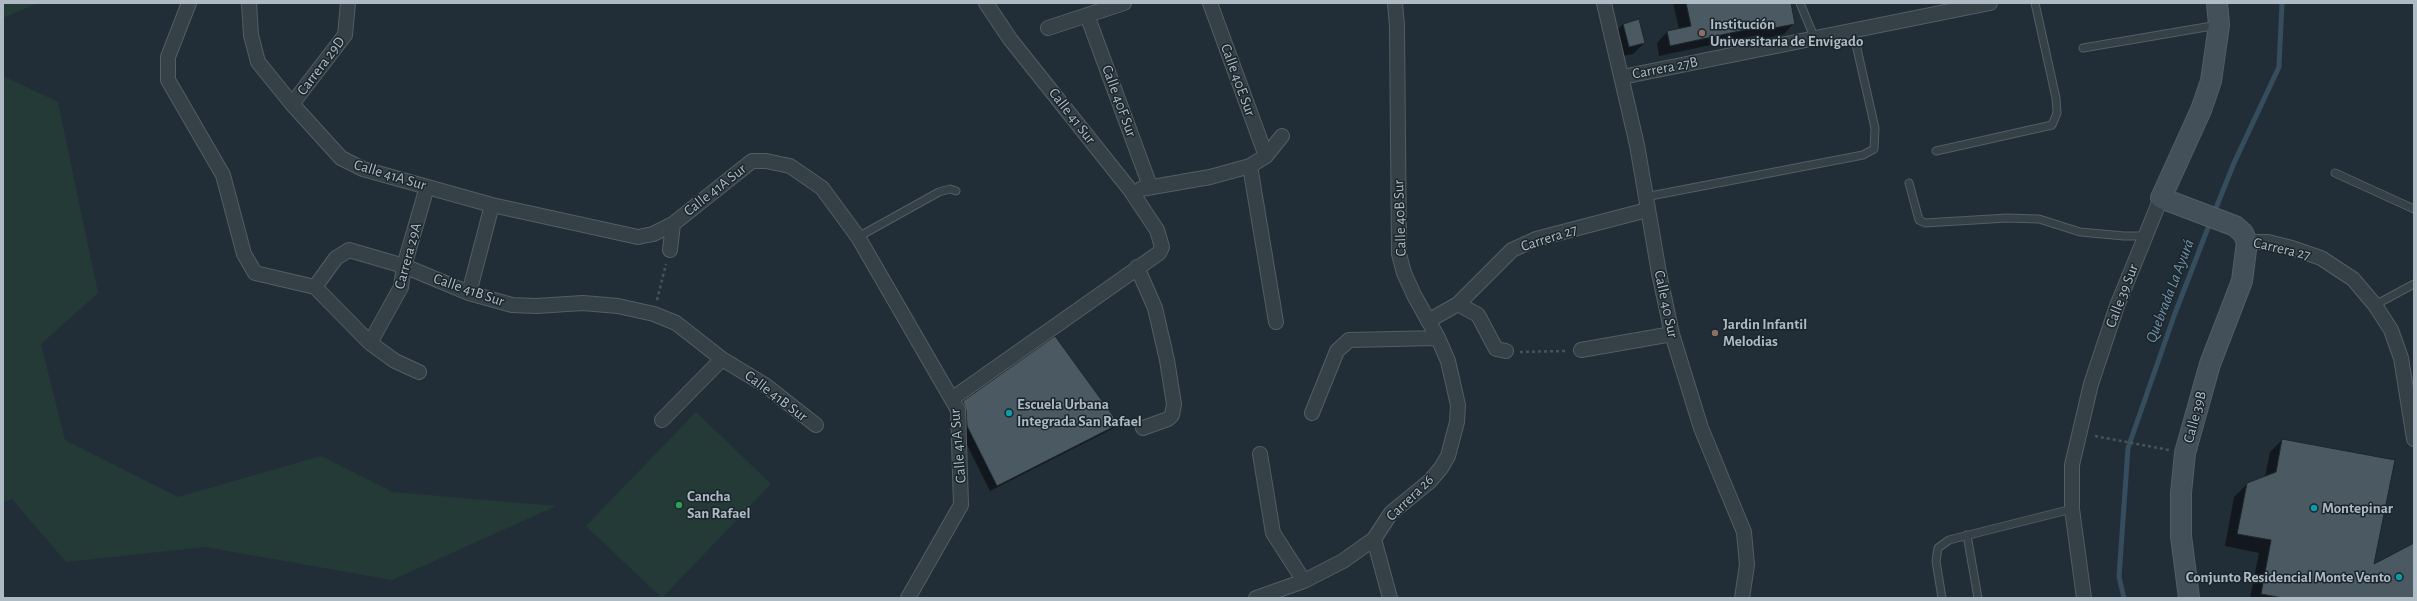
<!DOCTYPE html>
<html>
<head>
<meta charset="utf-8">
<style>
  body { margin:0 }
  #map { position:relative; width:2417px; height:601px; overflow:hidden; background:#222e37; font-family:"Alegreya Sans",sans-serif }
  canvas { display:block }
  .frame { position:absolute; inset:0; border:4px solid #afbbc4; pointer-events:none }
</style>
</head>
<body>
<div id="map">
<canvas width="2417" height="601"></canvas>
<div class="frame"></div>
</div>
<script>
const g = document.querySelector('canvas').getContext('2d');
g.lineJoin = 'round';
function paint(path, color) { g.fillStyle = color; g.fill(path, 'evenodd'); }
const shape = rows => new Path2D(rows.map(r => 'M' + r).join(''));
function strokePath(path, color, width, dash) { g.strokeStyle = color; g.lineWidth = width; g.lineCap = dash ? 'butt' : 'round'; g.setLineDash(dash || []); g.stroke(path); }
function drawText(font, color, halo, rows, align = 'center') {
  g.font = font + ' "Alegreya Sans",sans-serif'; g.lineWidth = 3; g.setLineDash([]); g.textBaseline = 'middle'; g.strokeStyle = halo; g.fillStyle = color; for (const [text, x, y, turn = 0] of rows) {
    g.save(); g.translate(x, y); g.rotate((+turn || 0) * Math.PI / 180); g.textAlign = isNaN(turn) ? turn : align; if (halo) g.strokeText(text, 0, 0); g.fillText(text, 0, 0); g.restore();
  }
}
const green = shape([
  [3,3,38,3,3,18],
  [3,76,58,102,98,293,41,344,65,440,178,497,321,456,393,492,556,506,392,580,205,547,66,562,12,499,3,502],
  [696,412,771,484,662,598,586,526]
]);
const shadow = shape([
  [1673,3,1790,3,1794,23,1784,34,1759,40,1757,35,1659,56,1657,43,1667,32,1679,29],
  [1623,24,1644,43,1633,54,1618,57,1612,35],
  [964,402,1118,424,1112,429,990,491,961,433,958,408],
  [2282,440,2373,566,2414,545,2414,598,2250,598,2259,553,2225,546,2234,497,2247,484,2265,477,2270,452]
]);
const stream = shape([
  [2214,213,2234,163,2279,67,2282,3],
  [2124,598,2119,577,2128,448,2174,316,2211,220]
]);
const building = shape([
  [1686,3,1791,3,1795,24,1769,29,1768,25,1670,46,1667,31,1691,26,1686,3],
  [1639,19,1645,43,1629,47,1623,24,1639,19],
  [1055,336,1119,424,997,486,967,426,966,410,963,401,1055,336],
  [2282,439,2395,460,2374,564,2414,543,2414,598,2283,598,2261,594,2271,540,2237,534,2247,483,2276,472,2282,439]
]);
const path = shape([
  [657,300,666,264],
  [1520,352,1567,351],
  [2095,436,2169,450]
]);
const lane = shape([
  [1800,3,1815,39],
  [2083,48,2218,25],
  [1936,151,2052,125,2057,113,2056,98,2035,3],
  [2335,173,2414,209],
  [1909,183,1919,220,1925,223,2007,218,2039,219,2080,232,2124,236,2146,236],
  [1645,197,1863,155,1874,149,1875,128,1853,31],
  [858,237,939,192,950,189,956,191],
  [2375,305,2414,284],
  [1967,535,1978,598],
  [1942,598,1936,561,1938,548,1949,540,2072,509]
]);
const street = shape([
  [189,3,168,57,168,80,223,175,244,254,255,273,315,287],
  [249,3,251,35,258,62,292,104,341,158,363,169,492,205,638,237,653,234,673,224,752,161,766,161,790,166,822,188,858,237,958,410,961,505,908,598],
  [1210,3,1266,156],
  [1604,3,1637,145,1659,273,1672,334,1701,428,1744,532,1747,565,1742,598],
  [1087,15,1150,186],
  [1048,28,1124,3],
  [1622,77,1990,3],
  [292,104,345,35,348,3],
  [1250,166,1276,322],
  [1141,189,1210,177,1250,166,1266,156,1282,136],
  [2247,242,2268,242,2292,248,2321,258,2353,279,2375,305,2391,330,2401,358,2414,439],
  [670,250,673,224],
  [1137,267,1155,308,1167,360,1174,404,1172,415,1168,419,1143,428],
  [315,287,336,258,349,250,404,266,469,293,512,305,536,306,583,303,618,306,654,314,676,323,722,359,765,385,816,425],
  [315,287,370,343,395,361,419,372],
  [469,293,492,205],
  [1458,304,1478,315,1496,349,1506,351],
  [1428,321,1458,304,1512,250,1536,239,1647,210],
  [370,343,401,287,404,266,427,187],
  [1581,350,1672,334],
  [953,398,1159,253,1162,247,1157,230,1131,191,1010,39,986,3],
  [1312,413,1337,351,1349,340,1438,338],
  [662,420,722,359],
  [1260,454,1273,533,1304,581],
  [1374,539,1390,598],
  [1256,598,1304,581,1343,561,1374,539,1391,513,1430,481,1441,468,1448,456,1457,422,1458,405,1448,361,1438,338,1414,295,1404,273,1399,254,1397,26,1395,3],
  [2084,598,2072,509,2072,465,2091,384,2117,306,2161,198]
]);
const secondary = shape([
  [2189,598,2181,536,2181,493,2185,453,2210,364,2242,281,2247,242,2243,233,2235,226,2161,198,2201,110,2211,81,2219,25,2217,3]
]);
const markers = [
  [1702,33,4,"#8d6e63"],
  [1715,333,4,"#8d6e63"],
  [1009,413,4,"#0f9aa8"],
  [679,505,4,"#2e9e5b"],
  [2314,508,4,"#0f9aa8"],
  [2399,577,4,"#0f9aa8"]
];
const poiNames = [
  ["Institución",1710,24],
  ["Universitaria de Envigado",1710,41],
  ["Jardin Infantil",1723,324],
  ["Melodias",1723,341],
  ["Escuela Urbana",1017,404],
  ["Integrada San Rafael",1017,421],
  ["Cancha",687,496],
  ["San Rafael",687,513],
  ["Montepinar",2322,508],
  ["Conjunto Residencial Monte Vento",2391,577,"right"]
];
const streetNames = [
  ["Carrera 29D",321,66,-53],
  ["Carrera 27B",1665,68,-11],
  ["Calle 40E Sur",1238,80,70],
  ["Calle 40F Sur",1119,101,70],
  ["Calle 41 Sur",1072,116,52],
  ["Calle 41A Sur",390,175,17],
  ["Calle 41A Sur",715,190,-38],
  ["Calle 40B Sur",1400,218,-92],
  ["Carrera 27",1549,238,-18],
  ["Carrera 27",2282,249,13],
  ["Carrera 29A",408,256,-75],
  ["Calle 41B Sur",469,290,19],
  ["Calle 39 Sur",2122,296,-69],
  ["Calle 40 Sur",1666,304,78],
  ["Calle 41B Sur",776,396,37],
  ["Calle 39B",2195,417,-75],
  ["Calle 41A Sur",958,446,-95],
  ["Carrera 26",1410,498,-44]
];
const waterNames = [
  ["Quebrada La Ayurá",2170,291,-69]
];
paint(green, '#243a37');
paint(shadow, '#0007');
strokePath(stream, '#364d5d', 5);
paint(building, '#4a5962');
strokePath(building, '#1c272e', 1);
strokePath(lane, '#525e65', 9);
strokePath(street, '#525e65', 16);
strokePath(secondary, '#525e65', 22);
strokePath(path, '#435655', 2.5, [3, 3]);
strokePath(lane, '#354047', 7);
strokePath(street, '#354047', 14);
strokePath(secondary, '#43505a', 20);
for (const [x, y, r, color] of markers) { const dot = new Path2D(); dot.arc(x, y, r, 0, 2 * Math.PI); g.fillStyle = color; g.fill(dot); strokePath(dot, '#1a252c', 1.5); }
drawText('bold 15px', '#afbbc4', '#1a252c', poiNames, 'left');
drawText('15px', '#afbbc4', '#1a252c', streetNames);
drawText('italic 16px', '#7192a6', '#1a252c', waterNames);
</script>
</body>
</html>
